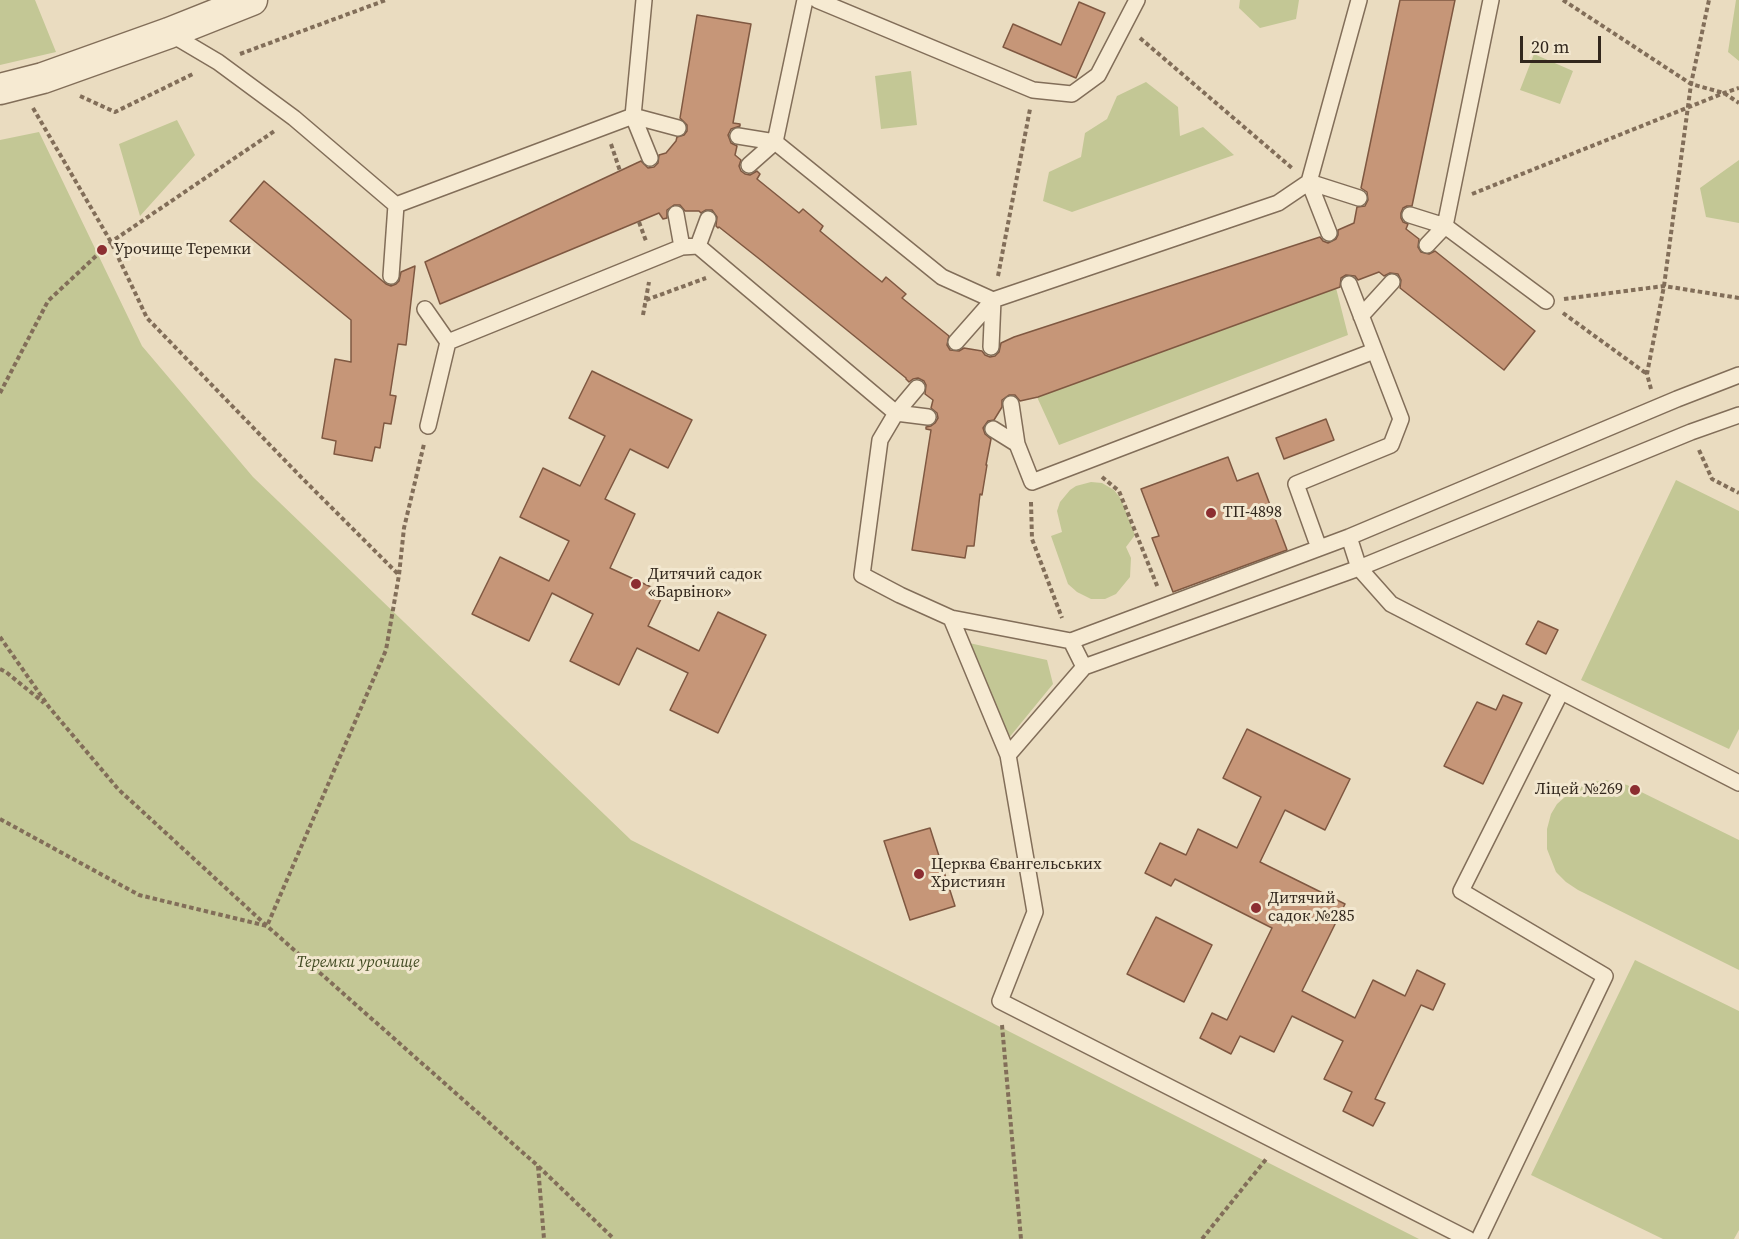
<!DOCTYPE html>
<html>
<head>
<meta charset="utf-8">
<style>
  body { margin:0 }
  #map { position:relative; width:1739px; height:1239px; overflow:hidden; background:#eadcc0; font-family:"Source Serif 4",serif }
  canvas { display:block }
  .scale { position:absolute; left:1520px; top:36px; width:81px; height:27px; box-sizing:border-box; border:3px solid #32271d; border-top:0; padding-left:8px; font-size:18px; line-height:21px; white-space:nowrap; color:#32271d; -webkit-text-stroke:4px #f2e7cf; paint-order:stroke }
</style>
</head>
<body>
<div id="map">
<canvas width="1739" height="1239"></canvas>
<div class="scale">20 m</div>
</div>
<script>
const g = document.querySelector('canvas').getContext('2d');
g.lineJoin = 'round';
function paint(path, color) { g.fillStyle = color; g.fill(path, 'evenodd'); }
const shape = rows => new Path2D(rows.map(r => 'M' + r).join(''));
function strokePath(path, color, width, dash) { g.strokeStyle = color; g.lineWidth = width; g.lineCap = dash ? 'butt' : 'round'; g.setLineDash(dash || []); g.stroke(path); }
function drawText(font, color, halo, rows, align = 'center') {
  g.font = font + ' "Source Serif 4",serif'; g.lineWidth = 6; g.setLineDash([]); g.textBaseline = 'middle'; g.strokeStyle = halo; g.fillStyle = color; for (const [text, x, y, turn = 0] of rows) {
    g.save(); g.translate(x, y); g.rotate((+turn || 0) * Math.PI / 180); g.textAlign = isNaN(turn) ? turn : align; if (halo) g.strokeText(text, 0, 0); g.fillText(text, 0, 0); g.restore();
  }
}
const green = shape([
  [0,0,35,0,56,52,0,65],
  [1240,0,1299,0,1296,19,1260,28,1239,8],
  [1736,0,1739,0,1739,61,1728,52],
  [1534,54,1573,71,1560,104,1520,90],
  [911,71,917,125,881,129,875,76],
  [1146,82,1178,107,1180,136,1203,127,1234,155,1072,212,1043,201,1049,172,1081,157,1085,133,1107,119,1117,96],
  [177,120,195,155,140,216,119,144],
  [39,132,142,346,253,477,631,840,1419,1239,0,1239,0,140],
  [1739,160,1739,223,1706,217,1700,188],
  [1336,288,1348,335,1059,445,1037,397],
  [1676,480,1739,511,1739,729,1729,749,1581,680],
  [1091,482,1102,483,1114,490,1121,499,1135,535,1126,547,1131,558,1130,577,1116,594,1105,599,1091,599,1077,592,1068,584,1051,536,1062,532,1057,511,1060,502,1070,490,1076,486],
  [969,643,1047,660,1053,684,1008,739],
  [1606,780,1627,785,1739,840,1739,970,1578,890,1566,882,1556,872,1547,849,1547,829,1551,814,1557,804,1574,789,1586,783],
  [1635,960,1739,1011,1739,1230,1734,1239,1663,1239,1531,1175]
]);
const building = shape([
  [1400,0,1455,0,1412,206,1407,206,1403,208,1401,213,1401,218,1403,222,1408,224,1406,229,1419,239,1418,247,1421,252,1429,254,1435,251,1535,331,1504,370,1400,288,1401,280,1398,274,1390,273,1384,276,1379,272,1358,280,1355,276,1346,275,1341,278,1340,287,1038,397,1020,401,1015,395,1009,395,1002,400,1002,407,994,420,988,421,983,428,985,434,991,439,986,465,987,465,982,495,980,494,974,546,967,546,965,558,912,550,931,430,926,429,926,427,931,426,935,423,938,418,937,413,931,408,933,400,925,394,926,385,924,381,918,378,913,379,909,382,906,379,906,378,762,261,719,227,718,228,716,226,717,217,712,210,706,210,701,213,699,211,685,211,680,205,674,205,667,210,667,218,663,219,659,213,440,304,425,262,641,161,648,168,654,167,658,163,659,155,666,153,676,141,677,137,684,135,687,131,687,125,680,118,697,15,751,24,733,123,740,124,740,126,731,129,728,135,731,143,737,146,735,155,741,160,739,166,741,171,745,174,750,175,757,171,760,174,757,179,799,213,803,209,823,226,820,231,861,265,882,282,886,277,906,294,902,298,949,336,947,345,950,350,959,351,964,348,982,351,985,355,990,357,995,356,999,352,1001,343,1014,337,1320,237,1323,241,1328,243,1336,239,1338,235,1338,230,1354,223,1357,207,1365,206,1368,200,1367,192,1361,188,1400,0],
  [1079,2,1105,13,1076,78,1003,47,1013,24,1061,45,1079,2],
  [264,181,386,284,391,286,396,284,399,281,401,272,415,266,406,345,398,344,390,395,396,396,391,424,384,423,380,448,375,447,372,461,334,454,336,441,322,438,335,359,351,362,351,320,230,221,264,181],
  [592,371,692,420,668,468,630,449,605,499,635,514,610,568,664,593,648,626,699,651,718,612,766,635,718,733,670,710,688,673,637,648,619,685,570,661,593,614,552,593,529,641,472,614,500,557,549,581,569,541,520,517,543,468,580,486,605,436,569,418,592,371],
  [1326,419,1334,440,1284,459,1276,438,1326,419],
  [1228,457,1237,481,1258,473,1287,550,1173,592,1152,538,1159,536,1141,489,1228,457],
  [1538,621,1558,630,1546,654,1526,644,1538,621],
  [1503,695,1522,703,1483,784,1444,766,1477,702,1496,710,1503,695],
  [1247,729,1350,779,1325,830,1285,810,1260,862,1345,904,1302,991,1355,1018,1373,980,1405,996,1417,970,1445,984,1433,1010,1421,1005,1375,1099,1385,1103,1373,1126,1343,1111,1352,1092,1324,1079,1343,1041,1292,1016,1274,1052,1240,1036,1231,1054,1200,1038,1212,1013,1227,1020,1272,928,1175,879,1171,886,1145,873,1160,843,1186,855,1198,829,1237,848,1261,797,1223,778,1247,729],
  [930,828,955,906,910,920,884,841,930,828],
  [1156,917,1212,945,1184,1002,1127,974,1156,917]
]);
const path = shape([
  [1563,0,1691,84,1724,93,1739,103],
  [1140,38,1292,168],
  [240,54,386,0],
  [80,96,115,112,195,73],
  [33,108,111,242,147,318,300,476,398,574],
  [611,144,620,171],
  [1472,194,1724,93,1739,88],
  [639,222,646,241],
  [998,276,1030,109],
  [1564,299,1664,286,1739,298],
  [646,300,706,278],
  [1563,313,1647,374],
  [643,315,649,282],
  [1651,389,1647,374,1664,286,1691,84,1709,0],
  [0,393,48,301,111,242,276,130],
  [1699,450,1712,479,1739,493],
  [1102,477,1119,491,1158,588],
  [1031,502,1032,539,1062,618],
  [0,637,49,707,118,789,267,926,538,1166,614,1239],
  [0,669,6,672,44,703],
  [0,819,139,895,267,926,386,650,399,575,404,528,424,444],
  [1002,1025,1021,1239],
  [538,1166,544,1239],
  [1202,1239,1267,1158]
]);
const lane = shape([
  [805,0,775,142,942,277,993,300,991,347],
  [817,0,1033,90,1072,94,1098,75,1137,0],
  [1491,0,1445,226,1546,301],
  [169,33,218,62,294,118,396,205,633,116,644,0],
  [633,116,678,128],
  [633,116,650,158],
  [738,136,775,142],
  [749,165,775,142],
  [1309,182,1329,233],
  [1309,182,1359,198],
  [676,214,682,247],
  [1410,215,1445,226,1427,245],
  [698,246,896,413,928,417],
  [391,276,396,205],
  [425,309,448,342],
  [1361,316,1392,282],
  [956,342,993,300,1278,203,1309,182,1359,0],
  [917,388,896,413,880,440,862,575,900,595,951,618,1071,641,1349,537,1677,399,1739,375],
  [1011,404,1017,444,1032,482,1374,351],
  [428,426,448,342,682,247,698,246,708,219],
  [993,429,1017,444],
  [1349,537,1359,568,1391,604,1739,783],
  [1319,548,1296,484,1391,445,1401,419,1349,284],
  [951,618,1008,755,1035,912,1000,1001,1468,1239],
  [1084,667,1359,568,1691,432,1739,415],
  [1008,755,1084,667,1071,641],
  [1479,1239,1605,976,1461,891,1561,692]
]);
const street = shape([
  [0,89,43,78,169,33,252,0]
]);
const markers = [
  [102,250,6,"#8c2e31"],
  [1211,513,6,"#8c2e31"],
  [636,584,6,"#8c2e31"],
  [1635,790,6,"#8c2e31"],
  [919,874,6,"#8c2e31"],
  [1256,908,6,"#8c2e31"]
];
const poiNames = [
  ["Урочище Теремки",114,250],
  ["ТП-4898",1223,513],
  ["Дитячий садок",648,575],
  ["«Барвінок»",648,593],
  ["Ліцей №269",1623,790,"right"],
  ["Церква Євангельських",931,865],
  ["Християн",931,883],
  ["Дитячий",1268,899],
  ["садок №285",1268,917]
];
const parkNames = [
  ["Теремки урочище",358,963]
];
paint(green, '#c3c795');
paint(building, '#c69678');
strokePath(building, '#7f5841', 1.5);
strokePath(lane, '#826e59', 18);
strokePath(street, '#826e59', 33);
strokePath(path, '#826e59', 4, [4.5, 3]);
strokePath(lane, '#f6ead2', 15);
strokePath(street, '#f6ead2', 30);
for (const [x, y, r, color] of markers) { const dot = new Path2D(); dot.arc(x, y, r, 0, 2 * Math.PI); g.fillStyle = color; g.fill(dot); strokePath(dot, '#f2e7cf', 2); }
drawText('16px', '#32271d', '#f2e7cf', poiNames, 'left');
drawText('italic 16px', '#444d25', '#f2e7cf', parkNames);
</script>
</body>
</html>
